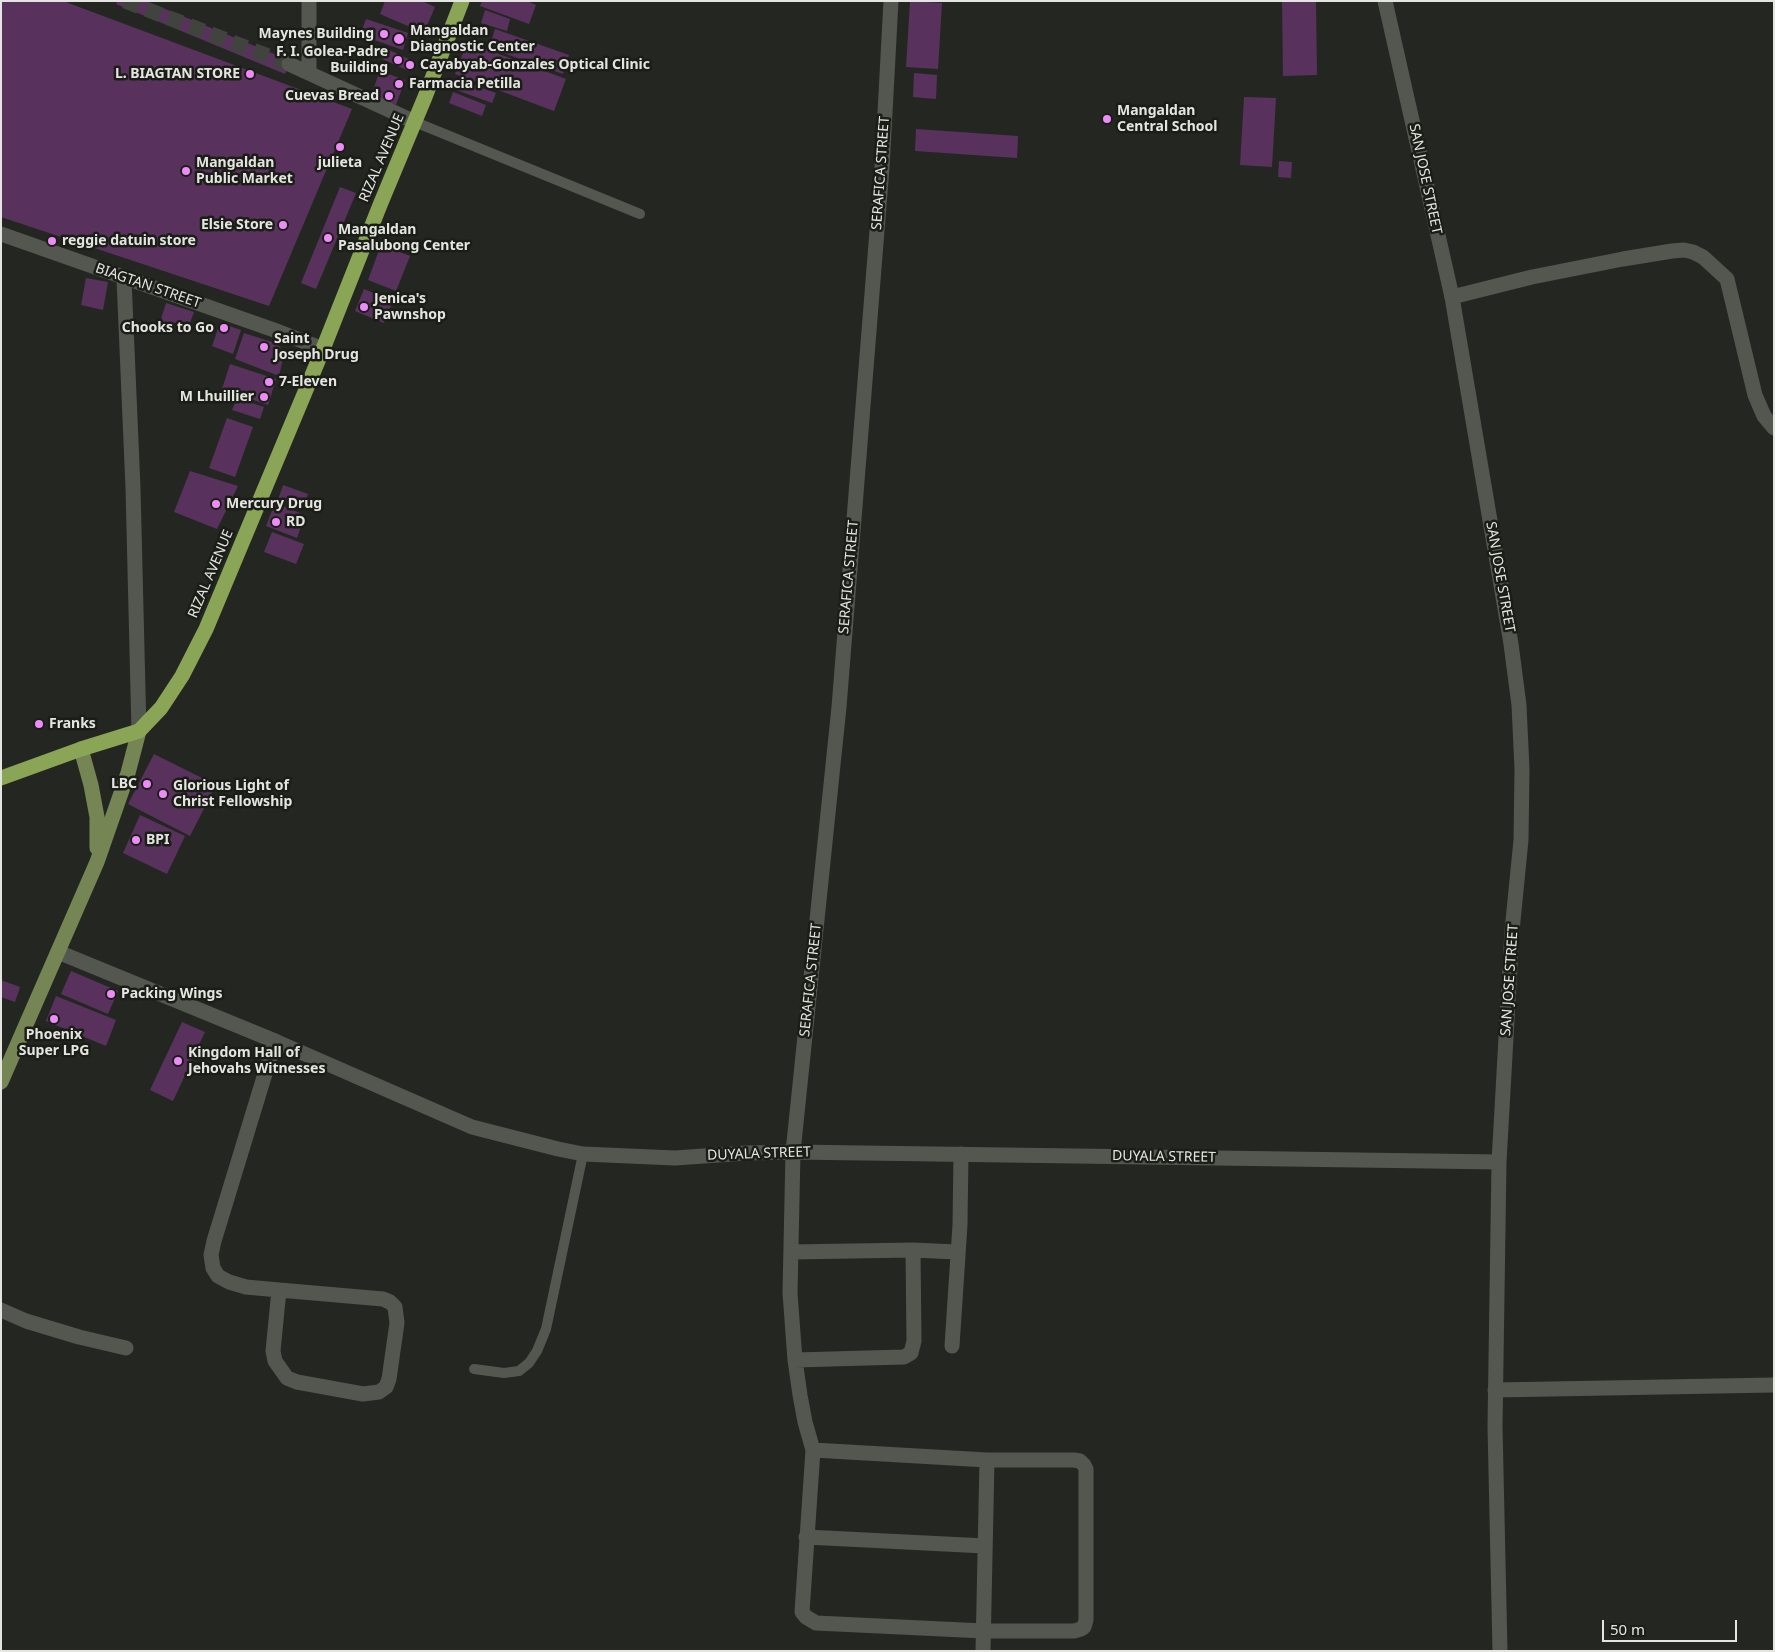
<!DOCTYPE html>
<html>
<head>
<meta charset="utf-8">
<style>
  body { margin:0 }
  #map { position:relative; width:1775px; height:1652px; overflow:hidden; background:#242721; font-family:"Noto Sans",sans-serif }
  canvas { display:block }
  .frame { position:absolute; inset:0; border:2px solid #e4e5e1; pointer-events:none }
  .scale { position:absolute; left:1602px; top:1620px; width:135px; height:22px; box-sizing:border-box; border:2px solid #e4e5e1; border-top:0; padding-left:6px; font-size:15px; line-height:18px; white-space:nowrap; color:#e4e5e1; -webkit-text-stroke:4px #1b1d17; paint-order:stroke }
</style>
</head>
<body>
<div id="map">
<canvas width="1775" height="1652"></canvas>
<div class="frame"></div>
<div class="scale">50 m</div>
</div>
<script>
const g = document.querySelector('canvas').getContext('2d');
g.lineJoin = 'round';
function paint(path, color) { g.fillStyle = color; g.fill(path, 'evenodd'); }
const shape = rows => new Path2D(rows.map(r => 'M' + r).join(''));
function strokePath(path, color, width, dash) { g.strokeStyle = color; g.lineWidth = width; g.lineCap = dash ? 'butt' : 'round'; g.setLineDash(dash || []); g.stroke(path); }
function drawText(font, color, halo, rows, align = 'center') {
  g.font = font + ' "Noto Sans",sans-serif'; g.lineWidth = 5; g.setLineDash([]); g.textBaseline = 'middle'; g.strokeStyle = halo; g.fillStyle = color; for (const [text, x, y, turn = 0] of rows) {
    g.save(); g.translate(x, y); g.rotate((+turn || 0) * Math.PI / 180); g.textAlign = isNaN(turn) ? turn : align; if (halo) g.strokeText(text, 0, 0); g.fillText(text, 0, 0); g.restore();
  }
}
const building = shape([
  [1,1,63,1,352,109,269,306,1,217],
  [118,1,146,1,291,61,285,74,116,4],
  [385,1,422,1,435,7,424,33,380,14],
  [482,1,527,1,536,5,529,24,480,6],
  [910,1,942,3,938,69,906,67],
  [1282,1,1316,1,1317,75,1283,76],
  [485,10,510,19,507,31,481,23],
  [366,19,408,33,403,50,360,35],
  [495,29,569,55,563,74,489,48],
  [467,42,566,79,554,111,455,74],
  [387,49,413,61,409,71,382,59],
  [380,71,405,80,396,105,371,95],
  [914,73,937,75,936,99,913,97],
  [455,78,496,93,492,103,451,88],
  [453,92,486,105,482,116,449,103],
  [1244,97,1276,98,1272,167,1240,165],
  [916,129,1018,136,1017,158,915,151],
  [1279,161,1292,162,1291,178,1278,177],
  [340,187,356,193,316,289,301,283],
  [381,245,410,256,396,291,368,280],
  [86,278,108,282,103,310,81,305],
  [364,289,393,301,384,323,355,311],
  [166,303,194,312,187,331,160,322],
  [220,323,241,330,233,354,212,346],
  [244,333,278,344,284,354,279,376,235,359],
  [230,364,276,379,268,405,222,389],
  [237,398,264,407,260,419,232,410],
  [227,418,253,427,235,477,209,468],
  [190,471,238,486,217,529,174,512],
  [283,485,308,494,303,508,278,500],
  [275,503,305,515,297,538,266,526],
  [272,532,304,544,296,564,264,552],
  [154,754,216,785,190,836,128,804],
  [140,815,185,836,167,874,123,853],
  [71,971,118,991,108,1014,61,994],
  [1,980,20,987,15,1002,1,997],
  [56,996,116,1020,106,1046,46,1021],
  [182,1022,205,1032,173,1101,150,1090]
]);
const streetTunnel = shape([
  [125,1,289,64]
]);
const lane = shape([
  [415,122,640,214],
  [474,1369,504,1373,519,1371,529,1363,537,1351,546,1329,583,1154]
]);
const street = shape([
  [289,64,415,122],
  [309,72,309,1],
  [1,234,274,330,323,349],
  [124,279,133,488,139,731],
  [1452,297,1532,277,1623,259,1672,251,1684,250,1693,252,1703,257,1727,279,1755,395,1764,416,1774,428],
  [275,1041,214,1241,211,1255,213,1268,218,1276,229,1282,246,1287,279,1290,383,1299,390,1302,395,1307,397,1323,389,1379,386,1387,379,1392,363,1394,297,1382,287,1378,275,1361,273,1351,279,1290],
  [791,1252,913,1250,957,1252],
  [1,1310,26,1321,79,1337,126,1348],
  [952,1346,960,1225,961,1154],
  [795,1360,904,1357,911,1353,914,1341,913,1250],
  [1495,1390,1774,1385],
  [813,1450,987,1460,1074,1460,1080,1461,1084,1465,1086,1469,1086,1620,1084,1627,1081,1629,1074,1631,984,1631,816,1623,806,1617,802,1612,813,1450,805,1422,800,1395,795,1360,790,1293,793,1152,839,707,882,168,891,1],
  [806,1537,985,1546],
  [983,1651,987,1460]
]);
const secondary = shape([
  [1385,1,1452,297,1511,644,1519,705,1522,769,1521,840,1512,931,1499,1162,1495,1426,1500,1651],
  [58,952,275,1041,472,1127,558,1149,583,1154,675,1158,747,1153,793,1152,1499,1162]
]);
const primary = shape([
  [81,749,91,785,97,817,97,848],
  [1,1082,97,862,128,773,139,731]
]);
const highway = shape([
  [1,778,81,749,139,731,161,708,182,676,206,629,323,349,380,205,425,97,462,1]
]);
const markers = [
  [384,34,5,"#ed8cf9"],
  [399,39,6,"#ed8cf9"],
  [398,60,5,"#ed8cf9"],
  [410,65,5,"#ed8cf9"],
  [250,74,5,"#ed8cf9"],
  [399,84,5,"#ed8cf9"],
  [389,96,5,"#ed8cf9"],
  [1107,119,5,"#ed8cf9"],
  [340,147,5,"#ed8cf9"],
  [186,171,5,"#ed8cf9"],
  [283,225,5,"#ed8cf9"],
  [328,238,5,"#ed8cf9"],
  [52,241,5,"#ed8cf9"],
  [364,307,5,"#ed8cf9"],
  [224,328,5,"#ed8cf9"],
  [264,347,5,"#ed8cf9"],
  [269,382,5,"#ed8cf9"],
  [264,397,5,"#ed8cf9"],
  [216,504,5,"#ed8cf9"],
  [276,522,5,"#ed8cf9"],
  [39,724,5,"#ed8cf9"],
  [147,784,5,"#ed8cf9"],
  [163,794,5,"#ed8cf9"],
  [136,840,5,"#ed8cf9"],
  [111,994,5,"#ed8cf9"],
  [54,1019,5,"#ed8cf9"],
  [178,1061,5,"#ed8cf9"]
];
const poiNames = [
  ["Mangaldan",410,31],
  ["Diagnostic Center",410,47],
  ["Maynes Building",374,34,"right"],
  ["F. I. Golea-Padre",388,52,"right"],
  ["Building",388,68,"right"],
  ["Cayabyab-Gonzales Optical Clinic",420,65],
  ["L. BIAGTAN STORE",240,74,"right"],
  ["Farmacia Petilla",409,84],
  ["Cuevas Bread",379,96,"right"],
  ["Mangaldan",1117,111],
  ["Central School",1117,127],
  ["Mangaldan",196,163],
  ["Public Market",196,179],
  ["julieta",340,163,"center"],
  ["Elsie Store",273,225,"right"],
  ["Mangaldan",338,230],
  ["Pasalubong Center",338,246],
  ["reggie datuin store",62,241],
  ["Jenica's",374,299],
  ["Pawnshop",374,315],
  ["Chooks to Go",214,328,"right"],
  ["Saint",274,339],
  ["Joseph Drug",274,355],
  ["7-Eleven",279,382],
  ["M Lhuillier",254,397,"right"],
  ["Mercury Drug",226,504],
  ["RD",286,522],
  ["Franks",49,724],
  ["LBC",137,784,"right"],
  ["Glorious Light of",173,786],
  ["Christ Fellowship",173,802],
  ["BPI",146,840],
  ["Packing Wings",121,994],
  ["Phoenix",54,1035,"center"],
  ["Super LPG",54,1051,"center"],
  ["Kingdom Hall of",188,1053],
  ["Jehovahs Witnesses",188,1069]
];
const streetNames = [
  ["RIZAL AVENUE",382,158,-67],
  ["SERAFICA STREET",881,173,-86],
  ["SAN JOSE STREET",1425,179,78],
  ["BIAGTAN STREET",148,286,19],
  ["RIZAL AVENUE",211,574,-67],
  ["SERAFICA STREET",849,577,-85],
  ["SAN JOSE STREET",1500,577,80],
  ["SERAFICA STREET",811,980,-84],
  ["SAN JOSE STREET",1510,980,-86],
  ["DUYALA STREET",759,1154,-2],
  ["DUYALA STREET",1164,1157,1]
];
paint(building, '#58325d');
strokePath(streetTunnel, '#41443e', 15, [15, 8]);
strokePath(lane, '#545750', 10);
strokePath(street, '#545750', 15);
strokePath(secondary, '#545750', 15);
strokePath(primary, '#758654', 15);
strokePath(highway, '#8ba557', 15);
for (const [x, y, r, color] of markers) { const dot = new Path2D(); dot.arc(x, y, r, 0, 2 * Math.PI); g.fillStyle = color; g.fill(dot); strokePath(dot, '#1b1d17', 2); }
drawText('bold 14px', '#e4e5e1', '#1b1d17', poiNames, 'left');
drawText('14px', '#e4e5e1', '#1b1d17', streetNames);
</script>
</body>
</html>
